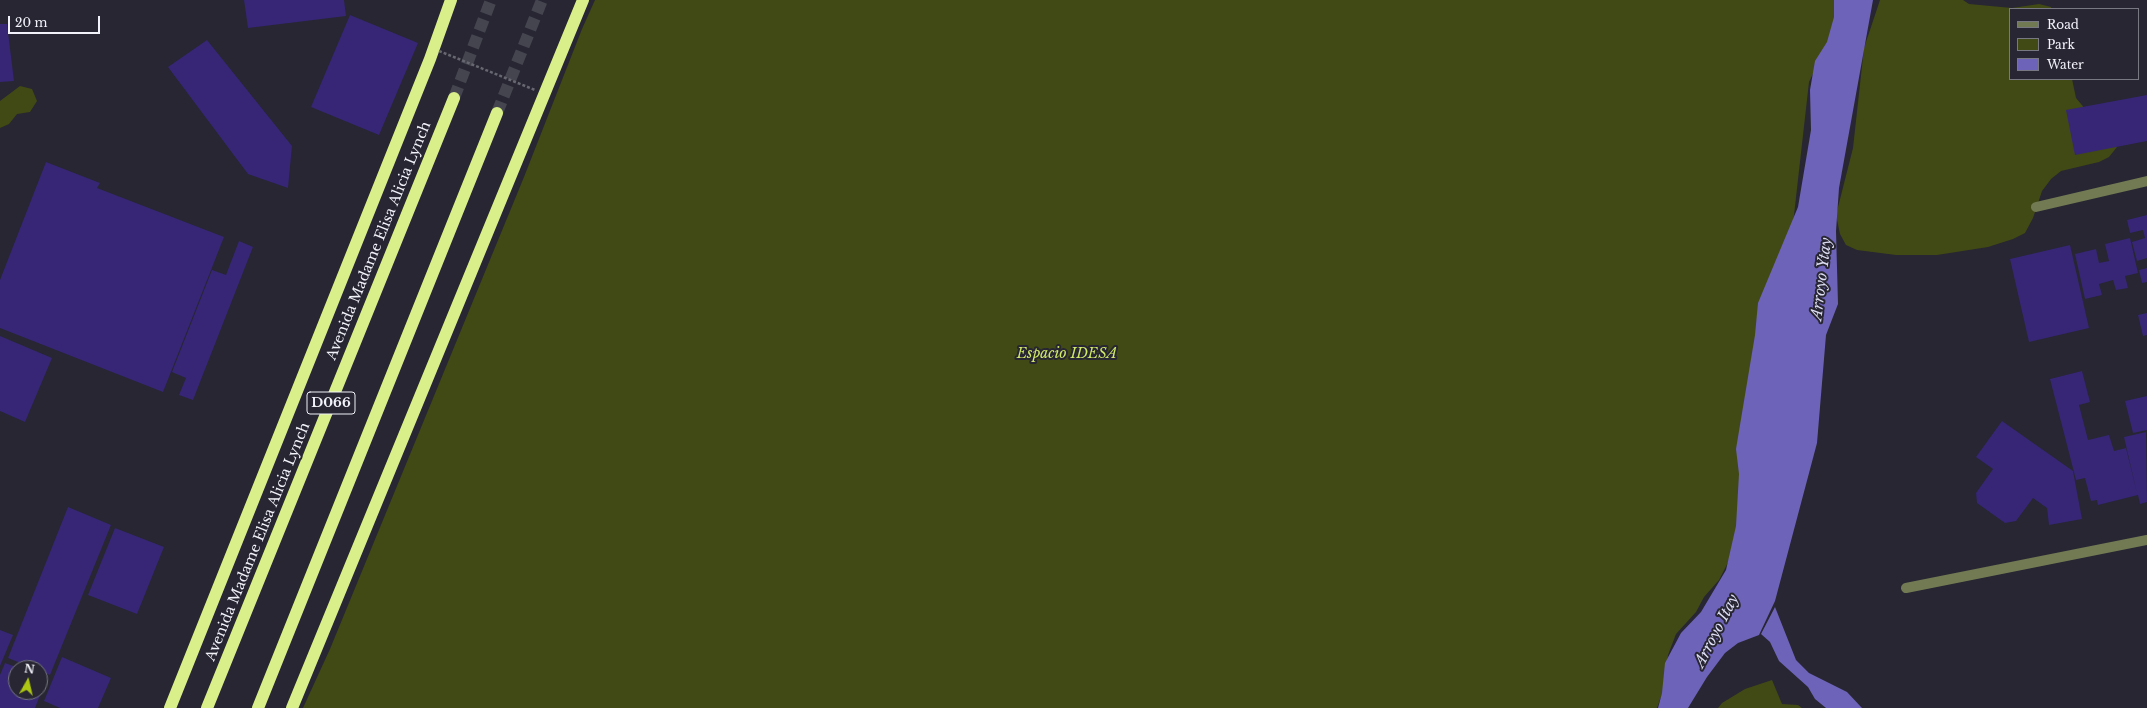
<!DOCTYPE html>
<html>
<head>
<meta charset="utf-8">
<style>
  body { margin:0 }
  #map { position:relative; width:2147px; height:708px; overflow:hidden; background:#272632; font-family:"Libre Baskerville",serif }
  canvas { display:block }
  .legend { position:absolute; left:2009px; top:8px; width:130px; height:72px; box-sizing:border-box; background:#272632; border:1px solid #787882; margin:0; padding:5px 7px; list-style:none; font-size:12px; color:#f2f2fa }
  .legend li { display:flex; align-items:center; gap:8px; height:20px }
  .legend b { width:20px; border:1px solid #787882 }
  .north { position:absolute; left:8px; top:660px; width:40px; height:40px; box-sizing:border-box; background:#272632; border:1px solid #787882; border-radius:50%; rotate:8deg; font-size:11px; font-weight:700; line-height:16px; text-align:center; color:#f2f2fa }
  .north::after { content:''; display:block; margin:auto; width:14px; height:18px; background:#acc612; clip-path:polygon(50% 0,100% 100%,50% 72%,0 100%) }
  .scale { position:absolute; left:8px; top:16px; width:92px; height:18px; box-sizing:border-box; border:2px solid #f2f2fa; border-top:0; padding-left:5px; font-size:12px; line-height:14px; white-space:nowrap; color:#f2f2fa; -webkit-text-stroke:3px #272632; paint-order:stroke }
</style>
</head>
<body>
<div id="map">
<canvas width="2147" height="708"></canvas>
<ul class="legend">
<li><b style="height:5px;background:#717a53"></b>Road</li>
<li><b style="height:11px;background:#414a14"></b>Park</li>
<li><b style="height:11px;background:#6d63b8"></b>Water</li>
</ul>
<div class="north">N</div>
<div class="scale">20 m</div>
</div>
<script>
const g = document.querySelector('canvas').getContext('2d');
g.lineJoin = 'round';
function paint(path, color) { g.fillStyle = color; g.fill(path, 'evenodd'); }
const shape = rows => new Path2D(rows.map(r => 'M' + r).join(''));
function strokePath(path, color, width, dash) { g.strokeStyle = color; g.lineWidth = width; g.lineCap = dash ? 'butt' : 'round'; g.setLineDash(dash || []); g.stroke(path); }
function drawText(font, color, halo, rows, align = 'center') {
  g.font = font + ' "Libre Baskerville",serif'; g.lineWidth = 4; g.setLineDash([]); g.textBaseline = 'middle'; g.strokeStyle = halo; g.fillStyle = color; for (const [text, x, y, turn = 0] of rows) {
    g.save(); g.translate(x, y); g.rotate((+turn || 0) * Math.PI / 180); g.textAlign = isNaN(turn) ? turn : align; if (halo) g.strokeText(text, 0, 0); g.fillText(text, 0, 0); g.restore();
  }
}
const green = shape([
  [595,0,1843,0,1833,32,1809,82,1793,224,1743,533,1719,580,1704,597,1696,612,1676,634,1668,655,1664,688,1657,708,303,708,330,649,524,177,582,29],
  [1880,0,1963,0,1969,4,2012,8,2039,4,2051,7,2052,9,2010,9,2010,79,2072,79,2076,98,2117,147,2109,157,2099,162,2061,171,2051,179,2042,191,2033,218,2025,233,2013,239,1988,247,1937,255,1896,255,1857,250,1846,245,1840,234,1836,215,1853,148,1864,48],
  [20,86,32,89,37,101,30,112,17,114,9,124,0,128,0,101],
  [1772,680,1782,704,1798,705,1802,708,1718,708,1722,703,1745,689]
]);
const water = shape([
  [1834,0,1873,0,1839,188,1836,231,1838,304,1826,335,1817,443,1775,601,1759,635,1738,643,1725,653,1707,677,1688,708,1658,708,1662,693,1665,663,1681,633,1701,612,1726,570,1736,526,1739,474,1736,449,1755,335,1758,303,1798,207,1811,130,1810,90,1815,61,1827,42,1834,17],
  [1775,607,1796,660,1809,673,1847,692,1862,708,1826,708,1815,699,1808,687,1779,661,1770,642,1761,634]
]);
const building = shape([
  [244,0,344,0,346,16,248,28],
  [350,15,418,43,379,135,311,107],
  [0,24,7,24,14,81,0,82],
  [207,40,292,146,288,188,248,174,168,67],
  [2147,95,2147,141,2075,155,2066,110],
  [46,162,100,183,97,188,224,237,163,392,0,328,0,280],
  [2147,215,2147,258,2137,261,2132,242,2145,238,2143,230,2130,233,2127,220],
  [2130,238,2138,273,2125,276,2128,288,2116,290,2113,280,2099,284,2102,295,2085,299,2075,254,2096,249,2099,263,2109,261,2105,244],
  [239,241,253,247,193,400,179,395,186,378,172,372,212,270,226,275],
  [2070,245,2089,328,2029,342,2010,259],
  [2147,268,2147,282,2142,283,2139,270],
  [2147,313,2147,335,2143,336,2138,315],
  [0,336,52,358,25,422,0,411],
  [2082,371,2090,402,2079,405,2088,440,2109,435,2114,451,2126,448,2137,493,2124,437,2146,432,2147,502,2140,504,2138,495,2098,505,2097,500,2091,501,2085,478,2076,480,2050,379],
  [2147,396,2147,430,2133,433,2125,401],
  [2002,421,2073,471,2082,519,2049,525,2047,508,2033,498,2016,521,2005,523,1977,503,1976,493,1993,469,1976,457],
  [68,507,111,525,50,675,40,671,40,668,33,668,8,658],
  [115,528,164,547,137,614,88,595],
  [0,630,13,635,0,666],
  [62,657,111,678,98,708,60,708,44,701],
  [5,663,16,667,16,692,40,692,40,677,46,680,35,708,0,708,0,675]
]);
const highwayTunnel = shape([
  [454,98,491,0],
  [497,113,542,0]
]);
const minor = shape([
  [2036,207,2147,181],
  [1906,588,2147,540]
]);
const highway = shape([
  [170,708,430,59,451,0],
  [207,708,454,98],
  [258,708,497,113],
  [292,708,583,0]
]);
const pathBridge = shape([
  [439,51,535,90]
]);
const shields = [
  [331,403,48]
];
const shieldNames = [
  ["D066",331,403]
];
const streetNames = [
  ["Avenida Madame Elisa Alicia Lynch",379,241,-68],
  ["Avenida Madame Elisa Alicia Lynch",258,542,-68]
];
const parkNames = [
  ["Espacio IDESA",1067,354]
];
const waterNames = [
  ["Arroyo Ytay",1822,279,-83],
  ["Arroyo Itay",1717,631,-63]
];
paint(green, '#414a14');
paint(water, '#6d63b8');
paint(building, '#362675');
strokePath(highwayTunnel, '#454550', 12, [12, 6]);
strokePath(minor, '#717a53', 10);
strokePath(highway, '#d9ef89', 12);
strokePath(pathBridge, '#676771', 2.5, [3, 2]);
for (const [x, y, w] of shields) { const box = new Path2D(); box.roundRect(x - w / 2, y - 11, w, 22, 3); g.fillStyle = '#272632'; g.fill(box); strokePath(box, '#f2f2fa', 1); }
drawText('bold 13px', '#f2f2fa', null, shieldNames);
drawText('14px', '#f2f2fa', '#272632', streetNames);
drawText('italic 14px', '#d1ea67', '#272632', parkNames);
drawText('italic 15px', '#dcdcf3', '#272632', waterNames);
</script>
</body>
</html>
